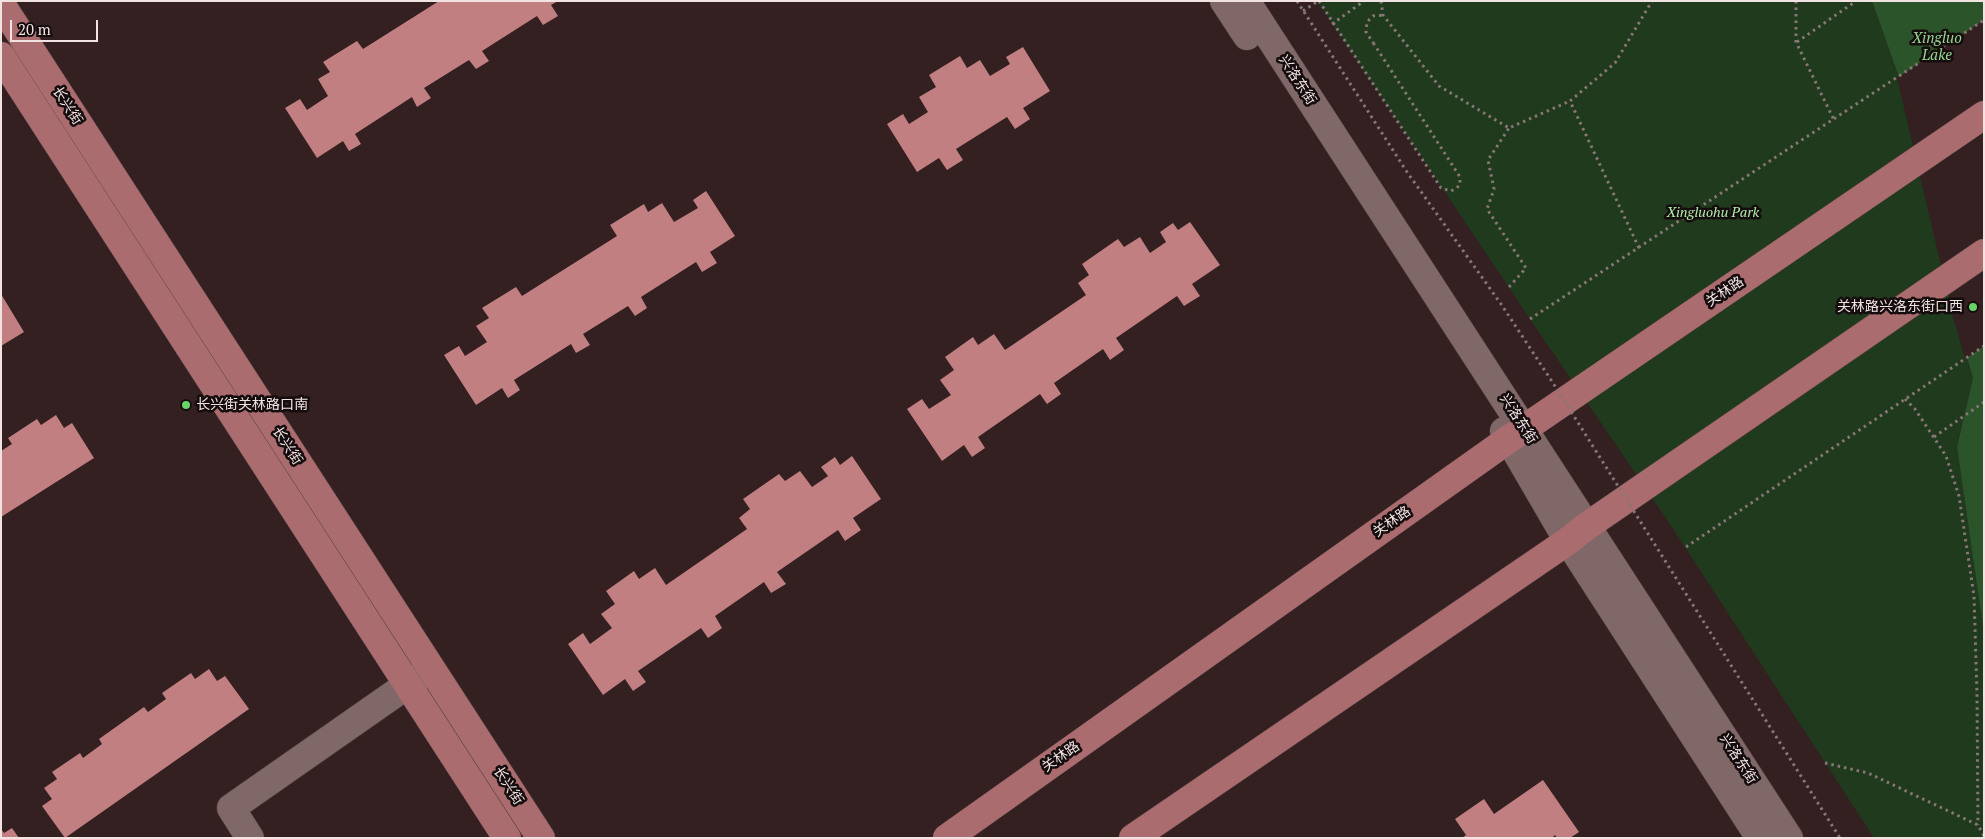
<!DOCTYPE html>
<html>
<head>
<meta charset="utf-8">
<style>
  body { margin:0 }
  #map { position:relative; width:1985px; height:839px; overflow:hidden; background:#342020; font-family:"PT Serif",serif }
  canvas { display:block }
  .frame { position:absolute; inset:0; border:2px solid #f2e3e3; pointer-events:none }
  .scale { position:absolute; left:10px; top:20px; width:88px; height:22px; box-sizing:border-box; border:2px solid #f2e3e3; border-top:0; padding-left:6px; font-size:15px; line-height:18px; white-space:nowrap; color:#f2e3e3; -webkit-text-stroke:4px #150c0d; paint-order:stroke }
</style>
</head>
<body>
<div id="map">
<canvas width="1985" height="839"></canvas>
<div class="frame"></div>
<div class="scale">20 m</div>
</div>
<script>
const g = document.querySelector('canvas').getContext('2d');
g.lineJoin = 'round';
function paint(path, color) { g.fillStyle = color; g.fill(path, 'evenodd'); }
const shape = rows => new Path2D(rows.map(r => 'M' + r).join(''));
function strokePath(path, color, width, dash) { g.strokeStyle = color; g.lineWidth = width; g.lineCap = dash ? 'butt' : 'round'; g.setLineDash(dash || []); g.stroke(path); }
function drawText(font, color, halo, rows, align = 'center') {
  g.font = font + ' "PT Serif","Noto Sans SC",serif'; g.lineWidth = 5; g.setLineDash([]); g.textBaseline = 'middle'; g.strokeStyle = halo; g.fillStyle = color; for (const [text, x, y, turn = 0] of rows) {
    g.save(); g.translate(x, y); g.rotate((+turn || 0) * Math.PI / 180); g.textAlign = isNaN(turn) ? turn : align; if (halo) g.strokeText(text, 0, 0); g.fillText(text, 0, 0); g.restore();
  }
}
const green = shape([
  [1317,1,1872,1,1899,77,1955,316,1973,378,1957,447,1983,624,1984,838,1874,838,1670,524,1530,319]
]);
const water = shape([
  [1872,1,1984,1,1984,633,1957,447,1973,378,1955,316,1899,77]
]);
const pier = shape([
  [1984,20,1984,346,1965,359,1953,317,1897,78]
]);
const building = shape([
  [439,1,558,1,551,5,558,16,543,25,537,16,482,51,489,61,476,69,469,60,424,88,431,98,417,107,412,97,355,134,361,144,349,151,343,141,317,158,285,108,300,99,307,110,328,96,318,79,330,72,323,62,357,41,363,49],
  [1023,47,1050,91,1023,108,1030,119,1015,129,1007,117,956,149,963,160,947,170,939,158,917,172,887,124,903,114,909,124,928,112,919,97,936,87,929,75,960,56,967,68,980,60,990,76,1010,64,1006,57],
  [706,191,735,236,710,252,717,263,702,272,696,262,641,297,647,308,635,316,628,306,583,334,590,345,576,353,571,344,514,380,520,390,508,398,502,388,476,405,444,355,459,346,465,356,487,342,476,326,489,318,482,308,516,287,522,296,617,236,610,225,644,204,648,212,662,203,674,222,698,208,693,200],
  [1190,222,1220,265,1192,284,1200,296,1184,306,1177,296,1116,338,1124,350,1110,360,1103,349,1054,383,1061,394,1047,404,1040,394,978,437,985,448,972,457,964,445,942,461,907,409,922,399,929,409,951,395,940,380,954,370,945,357,973,337,978,345,994,334,1005,350,1086,295,1078,283,1089,275,1082,264,1118,239,1124,247,1140,237,1150,253,1166,242,1160,232,1173,223,1178,230],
  [1,294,24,332,1,346],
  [56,415,64,428,72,423,94,458,1,517,1,451,12,444,8,438,37,419,41,425],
  [852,456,881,499,853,518,861,530,845,541,838,530,777,572,786,584,771,593,764,582,715,616,722,628,708,638,701,628,638,671,646,682,633,691,625,679,603,695,568,644,583,633,590,644,612,628,601,614,615,604,606,591,634,571,639,579,655,568,666,585,747,529,739,518,750,509,743,499,779,474,785,481,800,471,812,487,828,476,821,467,835,457,840,465],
  [209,669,217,681,225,676,249,709,65,838,42,806,52,799,44,788,57,779,52,772,80,753,83,758,102,744,99,739,144,707,148,712,166,699,162,693,191,673,195,679],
  [1543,780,1579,832,1570,838,1557,838,1555,835,1552,838,1462,838,1466,835,1455,819,1484,799,1494,814],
  [12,828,19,838,1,838,1,829,4,833]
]);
const path = shape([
  [1381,1,1383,15,1439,86,1509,128,1570,101],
  [1796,1,1796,42,1834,120],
  [1303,11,1318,1],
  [1332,24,1364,1],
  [1797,42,1856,1],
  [1374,44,1366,32,1367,22,1373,16,1383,15],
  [1639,248,1570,101,1615,63,1652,1],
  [1509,287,1526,268,1487,209,1494,189,1488,160,1509,128],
  [1530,319,1984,20],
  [1905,399,1915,409,1946,456,1959,496,1974,596,1977,694,1978,825],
  [1934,437,1984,402],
  [1686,547,1984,346],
  [1825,763,1868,773,1978,825,1984,836]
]);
const minor = shape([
  [1224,1,1247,36],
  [1246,1,1789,838],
  [1504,431,1568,541,1760,838],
  [250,838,231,808,420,676]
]);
const major = shape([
  [1,4,541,838],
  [1,56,507,838],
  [947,838,1509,439,1984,115],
  [1133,838,1568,541,1587,526,1984,253]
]);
const pathBridge = shape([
  [1297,1,1407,172,1501,304,1553,383,1840,838],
  [1319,1,1441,188,1451,191,1457,188,1460,184,1460,177,1374,44]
]);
const markers = [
  [1973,307,5,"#68d465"],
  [186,405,5,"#68d465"]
];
const streetNames = [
  ["兴洛东街",1297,80,57],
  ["长兴街",67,106,57],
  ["关林路",1725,292,-34],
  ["兴洛东街",1518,419,57],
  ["长兴街",287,446,57],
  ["关林路",1392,522,-35],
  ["关林路",1061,757,-35],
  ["兴洛东街",1738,759,57],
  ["长兴街",508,786,57]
];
const parkNames = [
  ["Xingluohu Park",1713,213]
];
const poiNames = [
  ["关林路兴洛东街口西",1963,307],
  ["长兴街关林路口南",196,405,"left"]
];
const waterNames = [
  ["Xingluo",1937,39],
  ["Lake",1937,56]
];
paint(green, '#1f3a1d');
paint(water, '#2c542a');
paint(pier, '#342020');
paint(building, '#c17f82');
strokePath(minor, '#4f3d3e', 29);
strokePath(major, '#4f3d3e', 29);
strokePath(path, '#887676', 3, [2.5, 4]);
strokePath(minor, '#806868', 28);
strokePath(major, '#ab6c6f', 28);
strokePath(pathBridge, '#887676', 3, [2.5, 4]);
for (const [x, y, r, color] of markers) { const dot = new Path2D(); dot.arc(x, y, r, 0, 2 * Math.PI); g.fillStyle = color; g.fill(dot); strokePath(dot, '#150c0d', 2); }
drawText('14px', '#f2e3e3', '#150c0d', streetNames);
drawText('italic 14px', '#b0f0ac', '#150c0d', parkNames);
drawText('14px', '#f2e3e3', '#150c0d', poiNames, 'right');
drawText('italic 15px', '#97d693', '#150c0d', waterNames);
</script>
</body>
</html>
